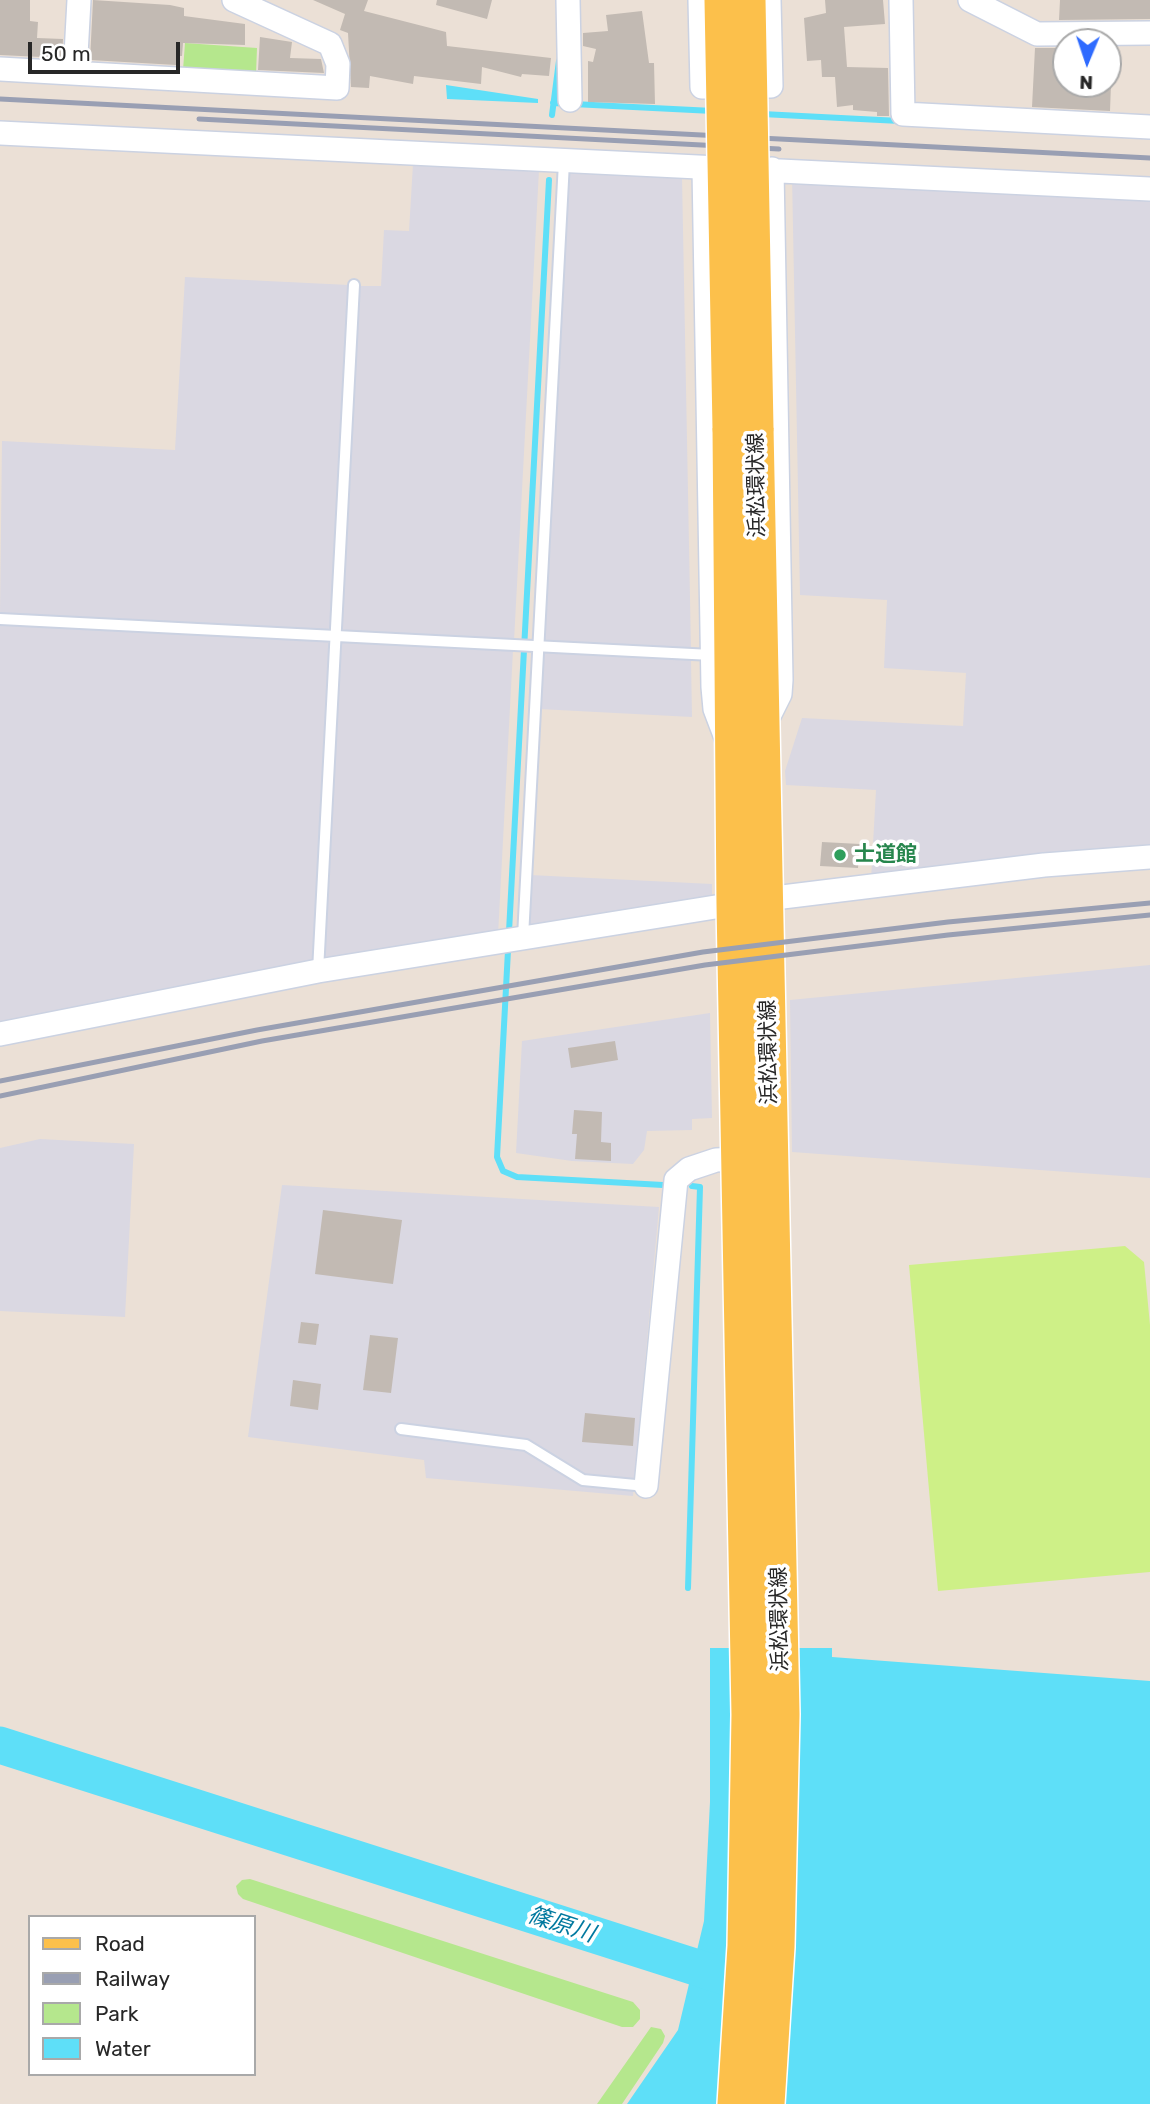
<!DOCTYPE html>
<html>
<head>
<meta charset="utf-8">
<style>
  body { margin:0 }
  #map { position:relative; width:1150px; height:2104px; overflow:hidden; background:#ebe0d6; font-family:Rubik,sans-serif }
  canvas { display:block }
  .legend { position:absolute; left:28px; top:1915px; width:228px; height:161px; box-sizing:border-box; background:#fff; border:2px solid #a9a9a9; margin:0; padding:9px 12px; list-style:none; font-size:21px; color:#272727 }
  .legend li { display:flex; align-items:center; gap:14px; height:35px }
  .legend b { width:35px; border:2px solid #a9a9a9 }
  .north { position:absolute; left:1052px; top:28px; width:70px; height:70px; box-sizing:border-box; background:#fff; border:2px solid #a9a9a9; border-radius:50%; rotate:182deg; font-size:19px; font-weight:700; line-height:28px; text-align:center; color:#272727 }
  .north::after { content:''; display:block; margin:auto; width:24px; height:32px; background:#2f6bff; clip-path:polygon(50% 0,100% 100%,50% 72%,0 100%) }
  .scale { position:absolute; left:28px; top:42px; width:152px; height:32px; box-sizing:border-box; border:4px solid #272727; border-top:0; padding-left:9px; font-size:21px; line-height:24px; white-space:nowrap; color:#272727; -webkit-text-stroke:5px #fff; paint-order:stroke }
</style>
</head>
<body>
<div id="map">
<canvas width="1150" height="2104"></canvas>
<ul class="legend">
<li><b style="height:9px;background:#fcc04b"></b>Road</li>
<li><b style="height:9px;background:#999fb3"></b>Railway</li>
<li><b style="height:19px;background:#b5e78d"></b>Park</li>
<li><b style="height:19px;background:#5edff8"></b>Water</li>
</ul>
<div class="north">N</div>
<div class="scale">50 m</div>
</div>
<script>
const g = document.querySelector('canvas').getContext('2d');
g.lineJoin = 'round';
function paint(path, color) { g.fillStyle = color; g.fill(path, 'evenodd'); }
const shape = rows => new Path2D(rows.map(r => 'M' + r).join(''));
function strokePath(path, color, width, dash) { g.strokeStyle = color; g.lineWidth = width; g.lineCap = dash ? 'butt' : 'round'; g.setLineDash(dash || []); g.stroke(path); }
function drawText(font, color, halo, rows, align = 'center') {
  g.font = font + ' Rubik,"Noto Sans JP",sans-serif'; g.lineWidth = 7; g.setLineDash([]); g.textBaseline = 'middle'; g.strokeStyle = halo; g.fillStyle = color; for (const [text, x, y, turn = 0] of rows) {
    g.save(); g.translate(x, y); g.rotate((+turn || 0) * Math.PI / 180); g.textAlign = isNaN(turn) ? turn : align; if (halo) g.strokeText(text, 0, 0); g.fillText(text, 0, 0); g.restore();
  }
}
const industrial = shape([
  [413,164,539,170,514,641,345,632,340,627,358,286,381,286,384,230,409,231],
  [568,172,682,177,691,650,543,643],
  [792,175,1150,194,1150,850,871,880,876,790,786,785,785,771,802,718,963,726,966,673,884,668,887,600,800,595],
  [185,277,349,285,331,627,326,631,0,614,2,441,175,450],
  [0,623,326,640,330,645,313,966,0,1028],
  [344,641,513,650,498,935,323,964,339,645],
  [542,652,691,660,692,717,539,709],
  [530,875,712,884,712,902,528,930],
  [1150,965,1150,1178,792,1152,790,1000],
  [710,1013,712,1118,692,1119,692,1130,647,1131,644,1150,633,1164,572,1161,516,1153,522,1041],
  [40,1139,134,1144,125,1317,0,1311,0,1148],
  [282,1185,659,1207,633,1496,426,1478,424,1460,248,1437]
]);
const green = shape([
  [185,43,257,48,256,74,183,70],
  [250,1879,633,2002,640,2010,640,2019,633,2027,622,2027,243,1899,238,1894,236,1886,242,1880],
  [651,2027,661,2029,665,2036,663,2043,622,2104,597,2104]
]);
const pitch = shape([
  [1125,1246,1144,1262,1150,1325,1150,1572,938,1591,909,1265]
]);
const water = shape([
  [446,85,538,99,538,103,447,99],
  [710,1648,832,1648,832,1657,1150,1681,1150,2104,627,2104,678,2030,704,1921,710,1802]
]);
const stream = shape([
  [553,103,713,111],
  [762,114,900,121],
  [552,115,559,61],
  [549,180,497,1157,503,1171,517,1177,663,1185],
  [688,1588,700,1187,692,1186]
]);
const river = shape([
  [0,1745,739,1981]
]);
const building = shape([
  [0,0,30,0,30,21,38,22,37,38,63,39,62,58,0,55],
  [93,0,170,5,184,8,184,16,245,24,245,45,183,43,182,56,176,56,176,65,90,60],
  [313,0,368,0,364,11,446,32,447,46,551,58,549,76,522,74,521,77,482,67,481,84,414,76,413,84,370,76,369,88,351,87,348,33,340,30,345,14],
  [437,0,492,0,487,19,436,5],
  [825,0,883,0,885,24,844,27,847,67,888,68,889,116,877,116,877,112,853,110,853,105,837,107,835,77,822,77,821,60,807,61,804,18,826,13],
  [1060,0,1150,0,1150,19,1059,20],
  [642,11,649,63,654,63,655,104,588,102,588,61,593,62,596,49,583,46,583,33,608,31,606,15],
  [260,37,292,42,290,58,321,59,324,73,258,70],
  [1035,48,1066,48,1066,84,1111,84,1110,111,1032,107],
  [822,842,860,844,858,868,820,866],
  [615,1041,618,1060,571,1068,568,1048],
  [574,1110,602,1112,601,1142,611,1143,611,1161,575,1159,577,1134,572,1134],
  [323,1210,402,1220,393,1284,315,1274],
  [301,1322,319,1324,316,1345,298,1343],
  [370,1335,398,1338,391,1393,363,1390],
  [293,1380,321,1384,318,1410,290,1406],
  [585,1413,635,1418,633,1446,582,1442]
]);
const service = shape([
  [0,619,712,655],
  [523,937,564,162],
  [318,971,354,285],
  [401,1429,526,1445,583,1480,646,1486]
]);
const minor = shape([
  [568,0,570,100],
  [700,0,702,87,771,86,769,0],
  [901,0,903,114,1150,127],
  [970,0,1037,34,1150,33],
  [0,69,337,88,338,64,330,44,234,0],
  [75,73,79,0],
  [0,133,1150,189],
  [704,169,713,687,715,709,726,738],
  [766,722,780,694,781,680,772,169],
  [766,899,1044,865,1150,857],
  [0,1034,318,971,734,904],
  [646,1486,676,1180,689,1169,716,1160,739,1159]
]);
const primary = shape([
  [730,428,734,904,749,1715,745,1946,735,2104],
  [756,428,782,1714,777,1947,767,2104]
]);
const rail = shape([
  [0,99,1150,158],
  [199,119,779,149],
  [0,1081,257,1030,703,952,948,922,1150,903],
  [0,1096,262,1041,705,965,948,935,1150,915]
]);
const primaryBridge = shape([
  [722,0,730,428],
  [748,0,756,428]
]);
const markers = [
  [840,855,7,"#2e9e5b"]
];
const streetNames = [
  ["浜松環状線",757,485,-91],
  ["浜松環状線",769,1052,-91],
  ["浜松環状線",780,1619,-91]
];
const leisureNames = [
  ["士道館",854,855]
];
const waterNames = [
  ["篠原川",561,1925,18]
];
paint(industrial, '#dad8e2');
paint(green, '#b5e78d');
paint(pitch, '#cef087');
paint(water, '#5edff8');
strokePath(stream, '#5edff8', 6);
strokePath(river, '#5edff8', 37);
paint(building, '#c2bab3');
strokePath(service, '#cbd2e2', 14);
strokePath(minor, '#cbd2e2', 26);
strokePath(primary, '#fff', 38);
strokePath(service, '#fff', 10);
strokePath(minor, '#fff', 23);
strokePath(primary, '#fcc04b', 35);
strokePath(rail, '#999fb3', 5);
strokePath(primaryBridge, '#fff', 38, []);
strokePath(primaryBridge, '#fcc04b', 35);
for (const [x, y, r, color] of markers) { const dot = new Path2D(); dot.arc(x, y, r, 0, 2 * Math.PI); g.fillStyle = color; g.fill(dot); strokePath(dot, '#fff', 2.5); }
drawText('21px', '#272727', '#fff', streetNames);
drawText('bold 21px', '#27864d', '#fff', leisureNames, 'left');
drawText('italic 23px', '#02799f', '#fff', waterNames);
</script>
</body>
</html>
